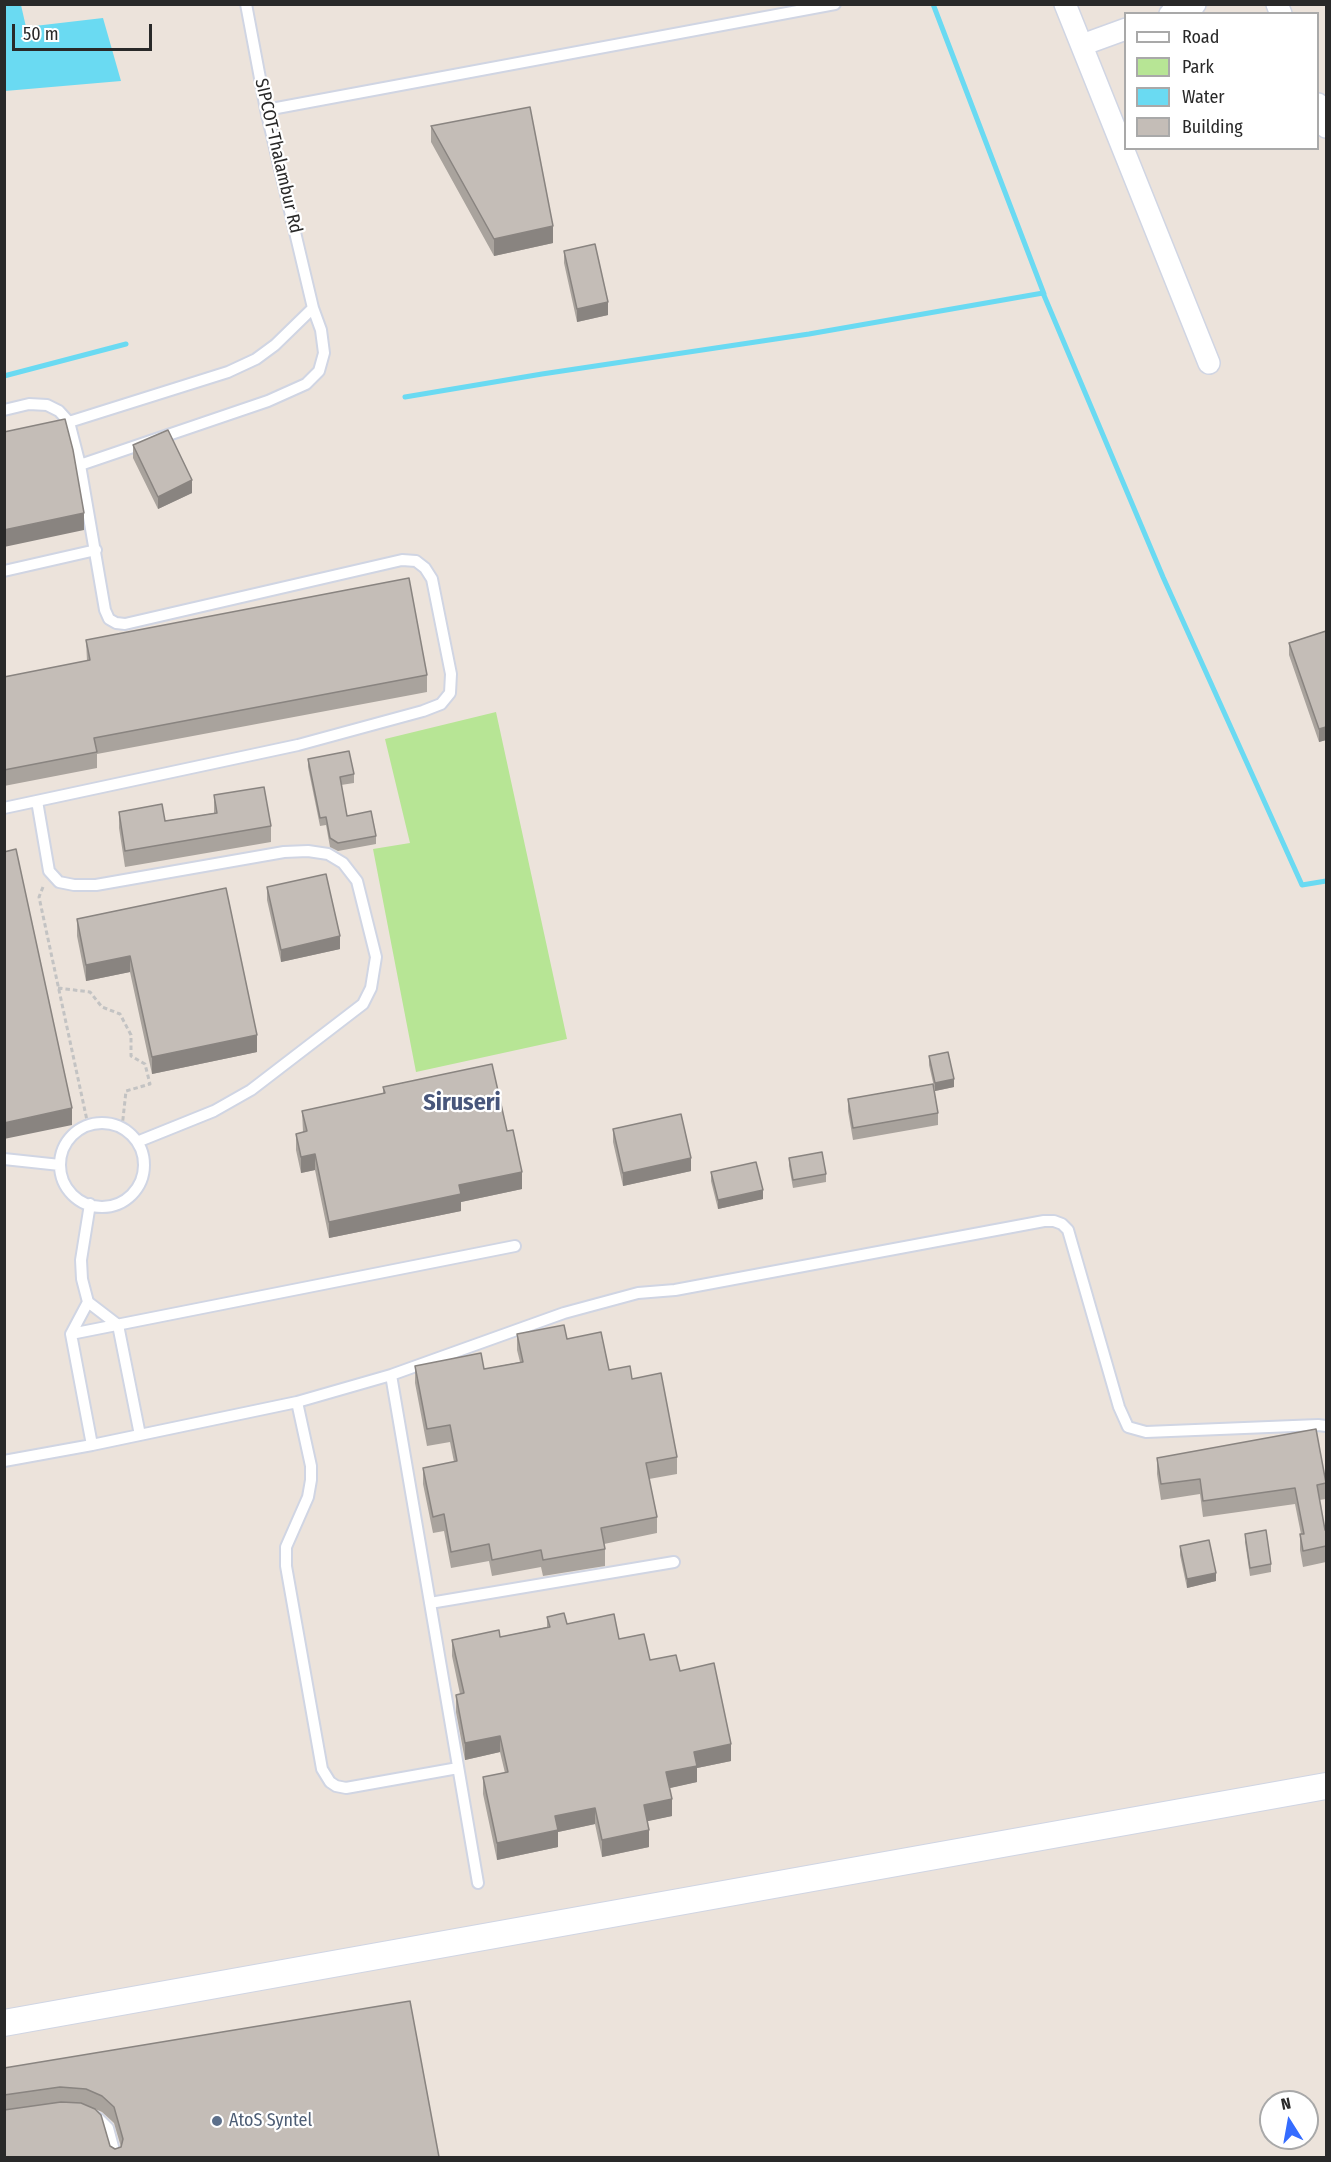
<!DOCTYPE html>
<html>
<head>
<meta charset="utf-8">
<style>
  body { margin:0 }
  #map { position:relative; width:1331px; height:2162px; overflow:hidden; background:#ece3db; font-family:"Fira Sans Condensed",sans-serif }
  canvas { display:block }
  .frame { position:absolute; inset:0; border:6px solid #292929; pointer-events:none }
  .legend { position:absolute; left:1124px; top:12px; width:195px; height:138px; box-sizing:border-box; background:#fff; border:2px solid #a9a9a9; margin:0; padding:8px 10px; list-style:none; font-size:18px; color:#292929 }
  .legend li { display:flex; align-items:center; gap:12px; height:30px }
  .legend b { width:30px; border:2px solid #a9a9a9 }
  .north { position:absolute; left:1259px; top:2090px; width:60px; height:60px; box-sizing:border-box; background:#fff; border:2px solid #a9a9a9; border-radius:50%; rotate:349deg; font-size:16px; font-weight:700; line-height:24px; text-align:center; color:#292929 }
  .north::after { content:''; display:block; margin:auto; width:21px; height:27px; background:#356cff; clip-path:polygon(50% 0,100% 100%,50% 72%,0 100%) }
  .scale { position:absolute; left:12px; top:24px; width:140px; height:27px; box-sizing:border-box; border:3px solid #292929; border-top:0; padding-left:8px; font-size:18px; line-height:21px; white-space:nowrap; color:#292929; -webkit-text-stroke:4px #fff; paint-order:stroke }
</style>
</head>
<body>
<div id="map">
<canvas width="1331" height="2162"></canvas>
<div class="frame"></div>
<ul class="legend">
<li><b style="height:8px;background:#fff"></b>Road</li>
<li><b style="height:16px;background:#b7e595"></b>Park</li>
<li><b style="height:16px;background:#6adaf2"></b>Water</li>
<li><b style="height:16px;background:#c4bdb7"></b>Building</li>
</ul>
<div class="north">N</div>
<div class="scale">50 m</div>
</div>
<script>
const g = document.querySelector('canvas').getContext('2d');
g.lineJoin = 'round';
function paint(path, color) { g.fillStyle = color; g.fill(path, 'evenodd'); }
const shape = rows => new Path2D(rows.map(r => 'M' + r).join(''));
function strokePath(path, color, width, dash) { g.strokeStyle = color; g.lineWidth = width; g.lineCap = dash ? 'butt' : 'round'; g.setLineDash(dash || []); g.stroke(path); }
function drawText(font, color, halo, rows, align = 'center') {
  g.font = font + ' "Fira Sans Condensed",sans-serif'; g.lineWidth = 4.5; g.setLineDash([]); g.textBaseline = 'middle'; g.strokeStyle = halo; g.fillStyle = color; for (const [text, x, y, turn = 0] of rows) {
    g.save(); g.translate(x, y); g.rotate((+turn || 0) * Math.PI / 180); g.textAlign = isNaN(turn) ? turn : align; if (halo) g.strokeText(text, 0, 0); g.fillText(text, 0, 0); g.restore();
  }
}
const green = shape([
  [496,712,567,1039,416,1072,373,849,410,843,385,739]
]);
const water = shape([
  [5,4,21,5,26,27,103,18,121,81,5,91]
]);
const stream = shape([
  [933,4,1044,294],
  [4,376,126,344],
  [405,397,542,374,809,334,1043,293,1163,577,1302,885,1326,881]
]);
const path = shape([
  [43,887,39,897,88,1125],
  [58,988,90,992,102,1007,120,1014,131,1035,131,1056,145,1064,150,1084,126,1091,122,1128]
]);
const service = shape([
  [266,110,835,4],
  [4,410,29,404,47,405,59,411,69,422,80,465,105,610,109,619,116,623,125,624,402,560,416,561,425,568,432,579,451,674,450,693,441,704,423,711,298,745,4,808],
  [69,422,228,372,256,359,275,345,313,308],
  [80,465,268,401,306,384,319,371,324,353,321,330,313,308,266,110,246,4],
  [4,571,96,550],
  [37,801,49,871,59,882,74,885,96,885,284,852,308,851,328,854,343,863,357,881,376,957,371,988,363,1004,251,1090,214,1111,137,1142],
  '60 1165a42 42 0 1 1 84 0a42 42 0 1 1-84 0Z',
  [4,1159,60,1165],
  [88,1302,82,1279,81,1260,90,1204],
  [71,1334,515,1246],
  [391,1375,478,1883],
  [297,1402,311,1466,311,1480,308,1497,286,1547,286,1566,322,1769,330,1782,336,1786,346,1788,458,1768],
  [92,1445,71,1334,88,1302,118,1325,140,1435],
  [4,1461,92,1445,297,1402,391,1375,564,1313,638,1293,675,1290,1044,1221,1054,1221,1062,1224,1068,1230,1119,1407,1128,1427,1146,1432,1318,1425,1326,1426],
  [430,1603,674,1562],
  [93,2116,99,2119,108,2128,116,2158]
]);
const minor = shape([
  [1065,4,1209,363],
  [1277,4,1281,14],
  [1170,14,1195,4],
  [1082,45,1126,29],
  [1318,104,1326,127]
]);
const tertiary = shape([
  [4,2023,1326,1786]
]);
const wall = shape([
  [431,126,553,243,494,256,431,142],
  [564,251,608,315,577,322,564,263],
  [133,445,192,493,158,509,133,458],
  [1326,631,1326,740,1319,742,1289,655,1289,643],
  [86,640,427,675,427,692,97,754,97,768,4,786,4,677,87,661],
  [308,759,354,774,354,783,341,785,347,816,376,836,376,844,338,851,330,847,326,825,320,826,308,767],
  [214,795,271,826,271,842,125,867,119,828,119,812,165,821,214,813],
  [267,887,340,949,281,962,267,900],
  [226,888,257,1052,152,1074,130,972,86,981,77,936,77,919],
  [929,1056,954,1087,935,1091,929,1065],
  [383,1087,507,1131,522,1189,461,1202,461,1211,329,1238,315,1170,301,1173,296,1150,296,1134,303,1132,302,1111,383,1094],
  [848,1099,938,1113,938,1125,853,1140,848,1111],
  [613,1129,691,1171,623,1186,613,1142],
  [789,1158,826,1174,826,1182,793,1188,789,1166],
  [711,1172,763,1199,718,1209,711,1181],
  [517,1334,567,1339,609,1370,632,1379,677,1457,677,1474,649,1479,657,1517,657,1533,604,1544,605,1549,605,1566,543,1576,541,1567,492,1576,489,1561,451,1568,444,1531,433,1533,423,1484,423,1468,454,1462,450,1442,427,1446,415,1383,415,1366,484,1369,520,1362,517,1350],
  [1157,1458,1326,1483,1326,1499,1319,1500,1325,1530,1326,1529,1326,1562,1303,1567,1300,1550,1300,1534,1301,1534,1295,1504,1203,1517,1200,1494,1161,1500,1157,1474],
  [1245,1534,1271,1564,1271,1572,1250,1576,1245,1542],
  [1180,1546,1216,1581,1187,1588,1180,1555],
  [547,1617,567,1624,619,1639,650,1660,680,1671,731,1761,697,1768,697,1782,669,1788,672,1816,647,1821,649,1847,602,1857,595,1824,558,1832,558,1847,497,1860,483,1794,483,1777,505,1773,500,1752,465,1760,456,1712,456,1695,460,1694,452,1656,452,1640,500,1637,547,1627],
  [4,2068,439,2157,4,2157],
  [95,2109,102,2112,114,2123,121,2147,115,2149,110,2146]
]);
const shadedWall = shape([
  [553,226,553,243,494,256,494,239],
  [608,302,608,315,577,322,577,309],
  [192,480,192,493,158,509,158,497],
  [84,513,84,530,4,547,4,530],
  [1326,727,1326,740,1319,742,1319,729],
  [340,936,340,949,281,962,281,950],
  [130,956,130,972,86,981,86,965],
  [257,1035,257,1052,152,1074,152,1057],
  [954,1079,954,1087,935,1091,935,1083],
  [72,1108,72,1125,4,1139,4,1123],
  [315,1154,315,1170,301,1173,301,1157],
  [691,1158,691,1171,623,1186,623,1173],
  [522,1172,522,1189,461,1202,461,1211,329,1238,329,1222,459,1185],
  [763,1190,763,1199,718,1209,718,1200],
  [1216,1573,1216,1581,1187,1588,1187,1579],
  [500,1736,500,1752,465,1760,465,1743],
  [731,1744,731,1761,697,1768,697,1782,666,1789,666,1772,694,1752],
  [672,1799,672,1816,644,1822,644,1805],
  [595,1808,595,1824,558,1832,558,1847,497,1860,497,1843,555,1816],
  [649,1830,649,1847,602,1857,602,1840]
]);
const building = shape([
  [530,107,553,226,494,239,431,126,530,107],
  [595,244,608,302,577,309,564,251,595,244],
  [65,419,73,450,84,513,4,530,4,432,65,419],
  [168,430,192,480,158,497,133,445,168,430],
  [409,578,427,675,94,738,97,752,4,770,4,677,90,660,86,640,409,578],
  [1326,631,1326,727,1319,729,1289,643,1326,631],
  [349,751,354,774,340,777,347,816,371,811,376,836,338,843,330,838,326,817,320,818,308,759,349,751],
  [264,787,271,826,125,851,119,812,162,804,165,821,217,813,214,795,264,787],
  [16,849,72,1108,4,1123,4,852,16,849],
  [326,874,340,936,281,950,267,887,326,874],
  [226,888,257,1035,152,1057,130,956,86,965,77,919,226,888],
  [948,1052,954,1079,935,1083,929,1056,948,1052],
  [492,1064,507,1131,513,1130,522,1172,459,1185,461,1194,329,1222,315,1154,301,1157,296,1134,307,1131,302,1111,385,1093,383,1087,492,1064],
  [933,1084,938,1113,853,1128,848,1099,933,1084],
  [681,1114,691,1158,623,1173,613,1129,681,1114],
  [822,1152,826,1174,793,1180,789,1158,822,1152],
  [756,1162,763,1190,718,1200,711,1172,756,1162],
  [564,1325,567,1339,601,1332,609,1370,630,1366,632,1379,661,1373,677,1457,646,1463,657,1517,601,1528,605,1549,543,1560,541,1550,492,1560,489,1544,451,1552,444,1514,433,1517,423,1468,457,1461,450,1425,427,1429,415,1366,481,1353,484,1369,523,1362,517,1334,564,1325],
  [1316,1429,1326,1483,1317,1485,1325,1530,1326,1529,1326,1546,1303,1551,1300,1534,1304,1534,1295,1488,1203,1501,1200,1479,1161,1484,1157,1458,1316,1429],
  [1266,1530,1271,1564,1250,1568,1245,1534,1266,1530],
  [1209,1540,1216,1573,1187,1579,1180,1546,1209,1540],
  [564,1613,567,1624,614,1614,619,1639,644,1634,650,1660,676,1655,680,1671,714,1663,731,1744,694,1752,697,1766,666,1772,672,1799,644,1805,649,1830,602,1840,595,1808,555,1816,558,1830,497,1843,483,1777,508,1772,500,1736,465,1743,456,1695,464,1693,452,1640,499,1630,500,1637,550,1627,547,1617,564,1613],
  [410,2001,439,2157,4,2157,4,2110,61,2102,81,2103,95,2109,101,2115,110,2146,115,2149,121,2147,123,2139,114,2107,102,2096,86,2089,60,2087,4,2095,4,2068,410,2001]
]);
const markers = [
  [217,2121,6,"#5c6f8a"]
];
const streetNames = [
  ["SIPCOT-Thalambur Rd",278,156,77]
];
const serviceNames = [
  ["AtoS Syntel",229,2121]
];
const districtNames = [
  ["Siruseri",462,1103]
];
paint(green, '#b7e595');
paint(water, '#6adaf2');
strokePath(stream, '#6adaf2', 5);
strokePath(service, '#d0d5e3', 14);
strokePath(minor, '#d0d5e3', 24);
strokePath(tertiary, '#d0d5e3', 28);
strokePath(path, '#c3c3c3', 3, [4.5, 3]);
strokePath(service, '#fff', 10);
strokePath(minor, '#fff', 21);
strokePath(tertiary, '#fff', 26);
paint(wall, '#a9a39d');
paint(shadedWall, '#898480');
paint(building, '#c4bdb7');
strokePath(building, '#898480', 1.5);
for (const [x, y, r, color] of markers) { const dot = new Path2D(); dot.arc(x, y, r, 0, 2 * Math.PI); g.fillStyle = color; g.fill(dot); strokePath(dot, '#fff', 2); }
drawText('18px', '#292929', '#fff', streetNames);
drawText('18px', '#4e5e75', '#fff', serviceNames, 'left');
drawText('bold 24px', '#48567b', '#fff', districtNames);
</script>
</body>
</html>
